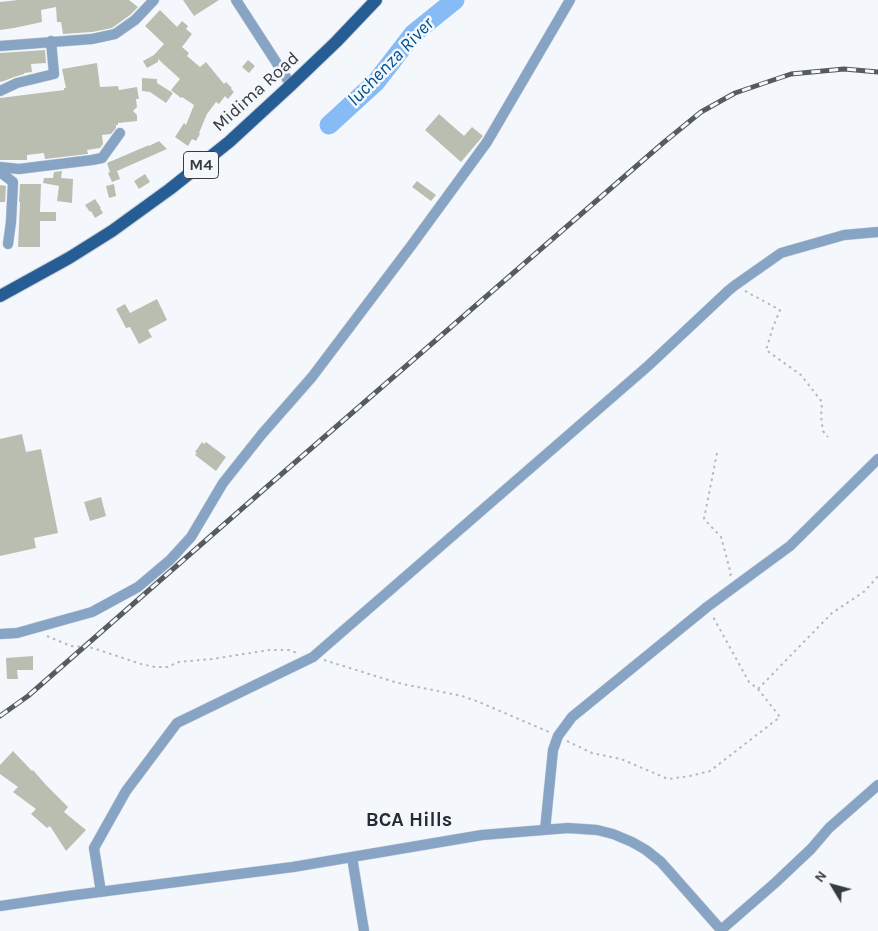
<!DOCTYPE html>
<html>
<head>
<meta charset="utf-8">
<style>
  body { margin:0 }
  #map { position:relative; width:878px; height:931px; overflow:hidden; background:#f4f8fd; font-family:Karla,sans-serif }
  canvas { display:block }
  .north { position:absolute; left:808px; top:861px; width:50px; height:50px; -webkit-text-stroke:4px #f4f8fd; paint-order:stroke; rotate:307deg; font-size:14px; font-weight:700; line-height:20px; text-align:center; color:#373c40 }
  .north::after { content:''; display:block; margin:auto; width:18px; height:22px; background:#373c40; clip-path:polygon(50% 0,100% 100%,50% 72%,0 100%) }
</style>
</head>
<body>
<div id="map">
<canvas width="878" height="931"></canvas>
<div class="north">N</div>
</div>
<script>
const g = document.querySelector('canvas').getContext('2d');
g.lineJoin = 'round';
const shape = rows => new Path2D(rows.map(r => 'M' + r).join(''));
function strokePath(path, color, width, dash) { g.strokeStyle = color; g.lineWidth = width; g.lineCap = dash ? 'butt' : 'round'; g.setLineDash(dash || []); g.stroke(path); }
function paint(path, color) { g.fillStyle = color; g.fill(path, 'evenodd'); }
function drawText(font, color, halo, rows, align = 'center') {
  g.font = font + ' Karla,sans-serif'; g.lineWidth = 5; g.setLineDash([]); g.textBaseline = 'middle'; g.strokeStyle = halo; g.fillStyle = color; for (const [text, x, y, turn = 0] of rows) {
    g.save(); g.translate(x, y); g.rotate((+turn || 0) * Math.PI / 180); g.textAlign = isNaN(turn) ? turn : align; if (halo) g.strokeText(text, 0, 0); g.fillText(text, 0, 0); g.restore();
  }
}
const river = shape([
  [329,125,376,82,413,34,455,0]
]);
const building = shape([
  [18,0,129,0,138,7,130,15,112,28,92,32,63,34,61,22,57,22,56,7,41,10,42,22,14,28,0,30,0,2],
  [183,0,219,0,194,16],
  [160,10,177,27,182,21,188,26,186,29,192,34,182,47,189,53,187,56,200,67,206,62,224,84,226,82,232,88,231,89,234,92,228,99,225,96,219,104,216,102,207,114,199,133,200,134,196,141,192,139,188,146,175,137,184,123,186,125,194,105,182,97,181,98,171,90,180,79,158,59,158,62,147,68,143,61,154,55,164,44,145,26],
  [45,50,46,63,31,64,32,72,24,73,24,74,14,77,4,81,0,82,0,53],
  [248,60,255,66,249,73,242,67],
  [97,63,100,87,118,86,119,90,137,87,139,99,136,99,137,107,133,111,137,115,137,121,118,123,118,125,116,125,116,128,111,134,102,135,103,144,100,148,87,150,88,154,45,159,44,153,27,155,27,160,0,160,0,98,64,90,64,88,66,88,62,69],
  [142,78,157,79,157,83,173,93,166,103,150,92,142,91],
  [439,114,464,136,472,127,483,136,461,162,425,130],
  [159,141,167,149,117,171,120,179,112,182,108,173,110,172,107,163,149,145,149,146],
  [62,171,61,178,73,179,72,203,57,201,59,186,43,183,44,178,53,178,54,172],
  [145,174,150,182,139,189,134,181],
  [417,181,436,195,431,201,412,187],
  [20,184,41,184,40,212,56,212,56,221,40,221,40,247,18,247,20,202,19,202],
  [114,184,116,196,109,198,106,186],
  [0,185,6,186,5,202,0,202],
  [95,199,101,208,100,208,103,213,95,218,91,211,90,212,85,205],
  [157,299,167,320,148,330,152,337,139,344,130,327,126,328,116,309,125,304,130,313],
  [22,434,26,452,41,449,58,533,34,538,36,548,0,556,0,439],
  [202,442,204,444,206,442,226,457,216,471,195,455,197,453,195,452],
  [101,497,106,516,90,521,84,502],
  [33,656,33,670,17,670,18,679,7,679,6,658],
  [13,751,32,771,33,770,46,785,68,807,64,812,86,830,66,851,50,826,47,828,31,814,36,809,13,792,18,787,0,774,0,765]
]);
const path = shape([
  [745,291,780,310,773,327,766,350,801,375,822,402,821,417,823,431,828,437],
  [717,453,704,519,721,537,731,574,728,578],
  [47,636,71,646,93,648,141,664,155,667,167,667,179,662,212,659,270,650,289,650,297,653],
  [324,660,398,683,462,696,479,702,549,732],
  [758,689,832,613,865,591,878,576],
  [567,741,592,753,621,759,668,779,690,776,710,771,780,717,758,689,749,682,712,615]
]);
const minor = shape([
  [236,0,291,85],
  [0,46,92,39,115,34,135,20,154,0],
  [0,91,17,83,54,74,51,41],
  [0,167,19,169,92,160,102,158,120,133],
  [0,172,13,182,11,222,8,244],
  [0,634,17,633,92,612,138,587,170,560,191,537,223,483,262,434,312,377,411,246,487,142,570,0],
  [545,830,553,750,558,736,572,717,707,607,790,546,878,459],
  [352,857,364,931],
  [101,892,94,848,126,791,177,723,313,657,648,366,728,291,734,286,781,253,844,235,878,232],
  [0,906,68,896,293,867,482,835,568,828,597,830,613,834,632,842,646,850,661,862,722,931],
  [721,930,775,883,811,849,829,828,878,785]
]);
const primary = shape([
  [0,296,69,258,112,231,170,189,229,142,291,85,336,42,376,0]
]);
const rail = shape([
  [0,716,28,696,269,485,663,143,701,112,735,93,791,74,844,69,878,72]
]);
const shields = [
  [201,165,35]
];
const shieldNames = [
  ["M4",201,165]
];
const streetNames = [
  ["Midima Road",256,92,-42]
];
const waterNames = [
  ["luchenza River",391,62,-46]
];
const quarterNames = [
  ["BCA Hills",409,820]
];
strokePath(river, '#86bbf5', 19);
paint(building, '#babeb0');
strokePath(minor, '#ced2d7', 11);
strokePath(primary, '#ced2d7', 14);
strokePath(path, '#b4b9bd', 2, [2.5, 4]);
strokePath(minor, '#88a4c4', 10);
strokePath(primary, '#275d95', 12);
strokePath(rail, '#565b5f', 5);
strokePath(rail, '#f4f8fd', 3, [9]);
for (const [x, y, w] of shields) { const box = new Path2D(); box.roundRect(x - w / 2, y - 13.5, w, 27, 4); g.fillStyle = '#f4f8fd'; g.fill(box); strokePath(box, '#373c40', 1); }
drawText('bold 16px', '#373c40', null, shieldNames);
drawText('18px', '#373c40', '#f4f8fd', streetNames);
drawText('italic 19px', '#015090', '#f4f8fd', waterNames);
drawText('bold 20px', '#232c35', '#f4f8fd', quarterNames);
</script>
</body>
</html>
